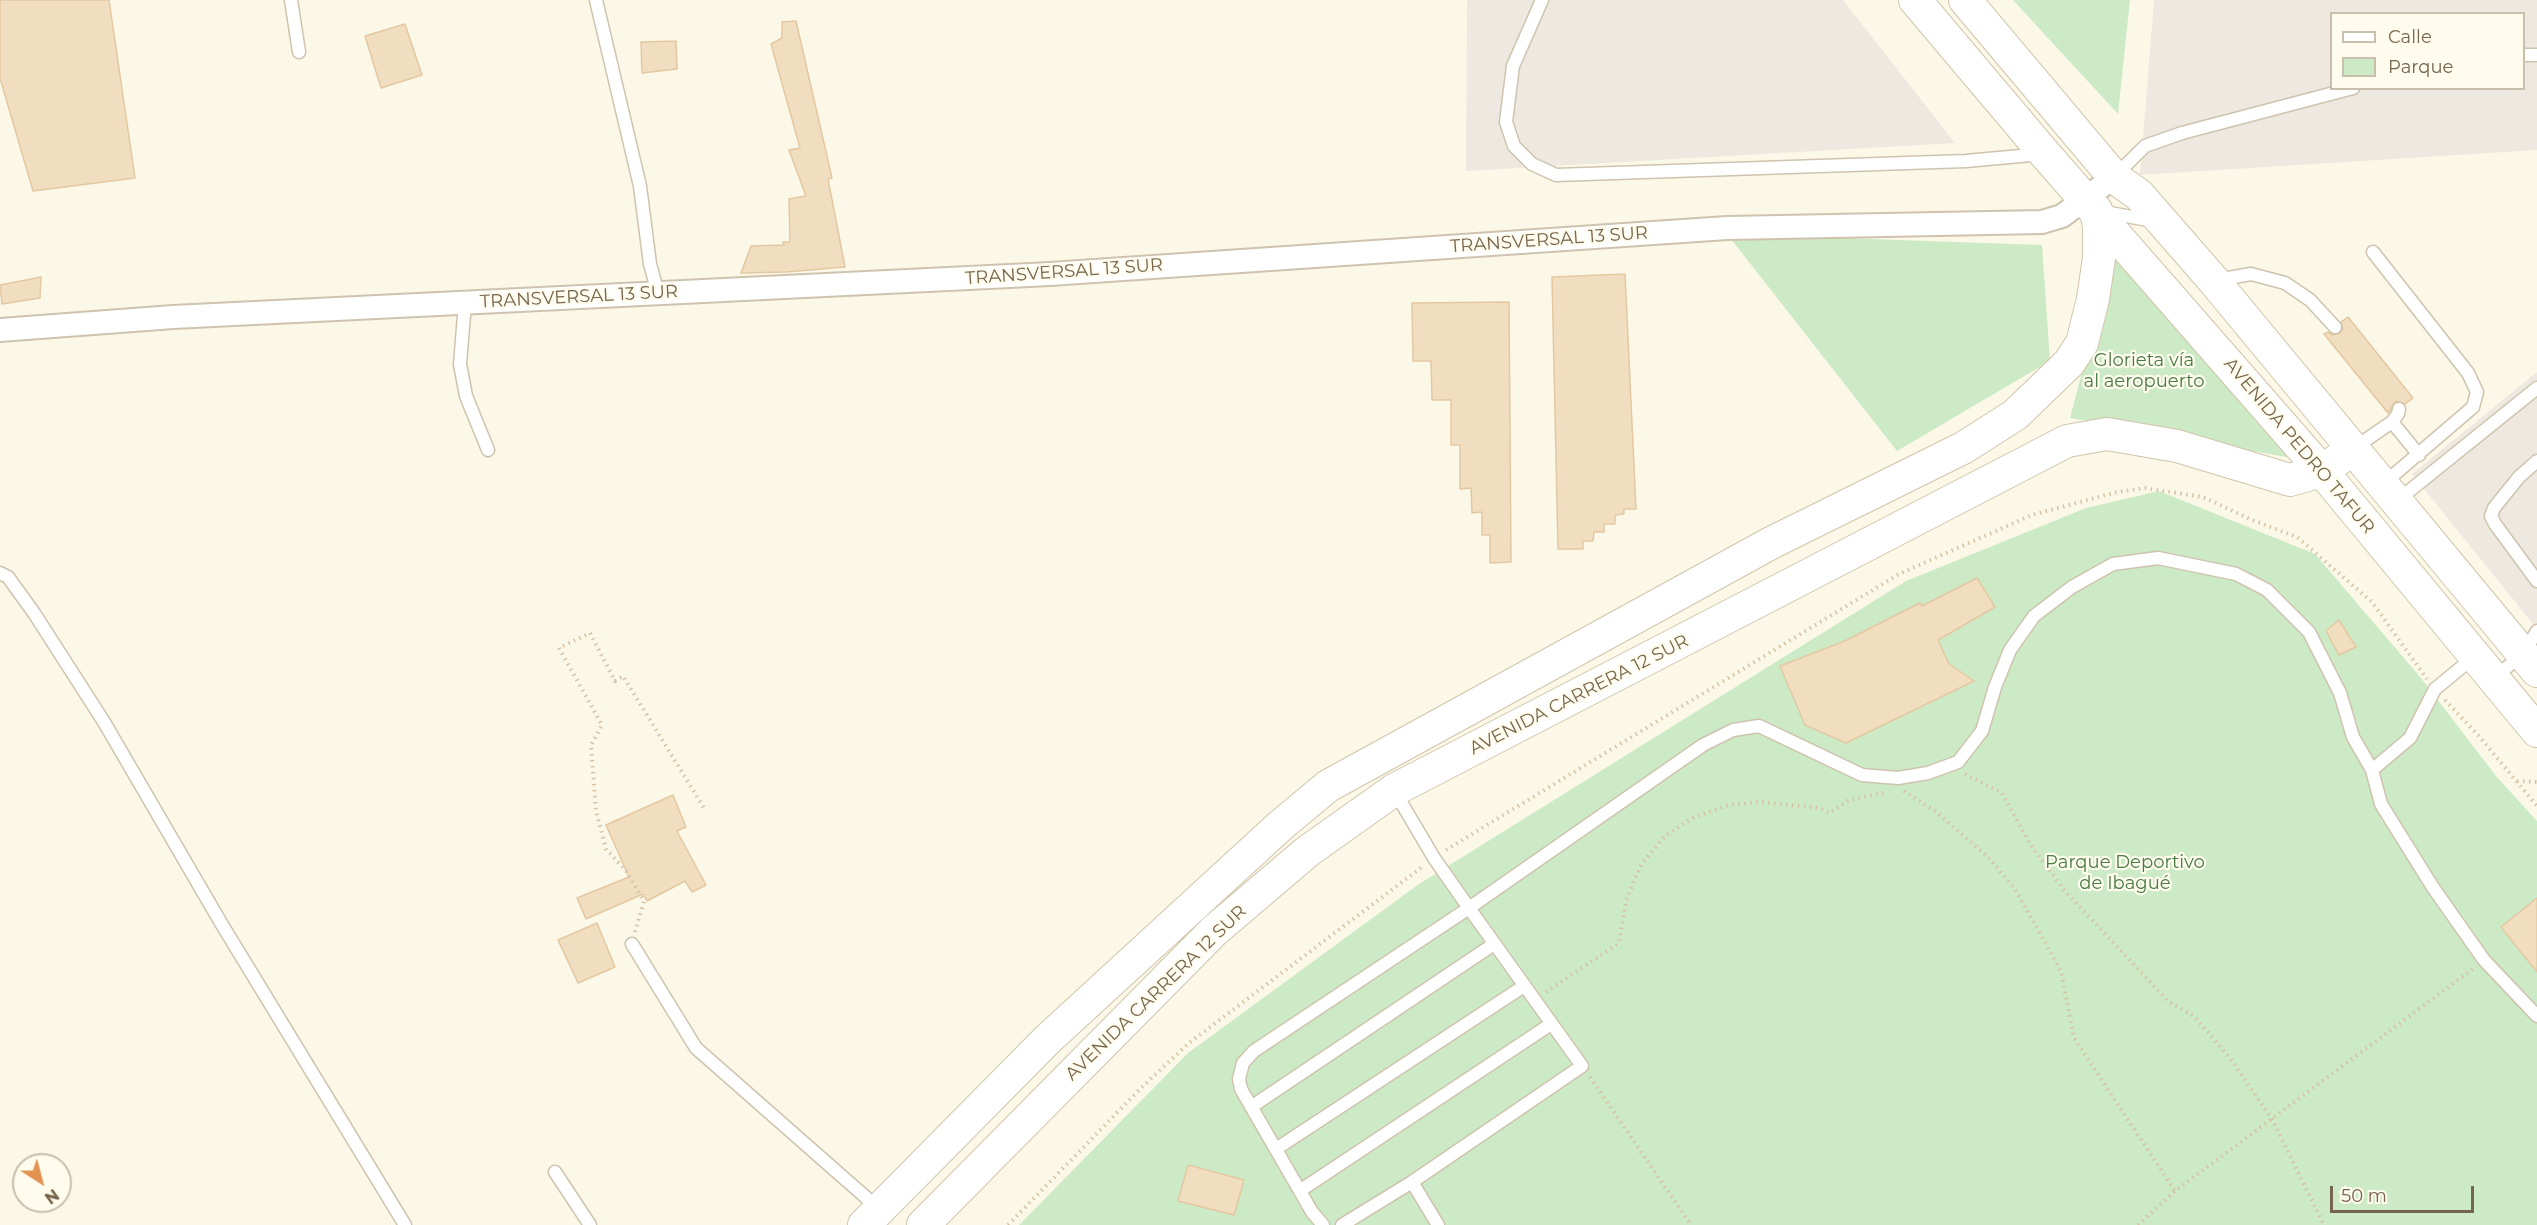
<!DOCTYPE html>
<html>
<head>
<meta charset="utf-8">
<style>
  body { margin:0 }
  #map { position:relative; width:2537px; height:1225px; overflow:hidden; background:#fcf8e8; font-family:Montserrat,sans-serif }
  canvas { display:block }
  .legend { position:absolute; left:2330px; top:12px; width:195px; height:78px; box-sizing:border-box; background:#fffcee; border:2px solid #c8bfad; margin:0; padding:8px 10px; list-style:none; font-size:18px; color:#76644c }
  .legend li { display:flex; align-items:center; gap:12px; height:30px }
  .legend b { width:30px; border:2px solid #c8bfad }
  .north { position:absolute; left:12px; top:1153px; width:60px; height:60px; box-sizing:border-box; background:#fffcee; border:2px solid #c8bfad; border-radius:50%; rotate:144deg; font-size:16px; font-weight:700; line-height:24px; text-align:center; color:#76644c }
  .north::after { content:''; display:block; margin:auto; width:21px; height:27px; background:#e29150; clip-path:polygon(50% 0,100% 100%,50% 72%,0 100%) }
  .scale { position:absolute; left:2330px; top:1186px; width:144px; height:27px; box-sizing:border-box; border:3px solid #76644c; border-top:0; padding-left:8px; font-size:18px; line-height:21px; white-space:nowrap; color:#76644c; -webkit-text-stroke:4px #fffcee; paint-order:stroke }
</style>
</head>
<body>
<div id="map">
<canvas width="2537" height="1225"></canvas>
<ul class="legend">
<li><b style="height:8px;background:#fff"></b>Calle</li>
<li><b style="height:16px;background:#cdeac6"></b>Parque</li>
</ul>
<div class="north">N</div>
<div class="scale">50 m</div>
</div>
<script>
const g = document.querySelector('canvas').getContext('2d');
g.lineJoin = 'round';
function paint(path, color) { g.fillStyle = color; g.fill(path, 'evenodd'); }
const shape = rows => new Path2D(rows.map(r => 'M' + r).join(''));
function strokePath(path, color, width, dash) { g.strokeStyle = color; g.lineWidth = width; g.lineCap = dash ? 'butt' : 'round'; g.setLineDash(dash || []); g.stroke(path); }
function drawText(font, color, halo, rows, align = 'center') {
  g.font = font + ' Montserrat,sans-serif'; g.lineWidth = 4.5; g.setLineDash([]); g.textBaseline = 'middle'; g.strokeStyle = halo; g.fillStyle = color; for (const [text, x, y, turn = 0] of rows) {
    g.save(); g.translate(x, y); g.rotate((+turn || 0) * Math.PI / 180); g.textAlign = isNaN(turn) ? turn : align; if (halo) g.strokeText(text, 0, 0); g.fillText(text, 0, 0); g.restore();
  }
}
const industrial = shape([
  [1467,0,1843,0,1955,143,1466,171],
  [2154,0,2537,0,2537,150,2140,175],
  [2332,14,2524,14,2524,88,2332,88],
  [2537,372,2537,629,2412,474]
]);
const green = shape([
  [2013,0,2130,0,2118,114],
  [1727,234,2042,245,2050,361,1897,451],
  [2115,246,2291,458,2070,418],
  [2159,491,2315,554,2421,678,2496,776,2537,821,2537,1225,1019,1225,1188,1053,1419,884,1906,581,2086,508]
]);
const building = shape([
  [0,0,109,0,135,178,33,191,0,78,0,0],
  [796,21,832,178,828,179,845,267,786,272,741,273,751,246,784,245,783,242,790,242,789,199,806,196,789,150,800,148,771,44,782,38,782,22,796,21],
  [405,24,422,75,381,88,365,36,405,24],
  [676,41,677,69,642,73,641,42,676,41],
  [1625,274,1636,509,1624,509,1624,514,1615,515,1615,524,1604,524,1604,532,1594,532,1593,541,1583,541,1583,549,1558,549,1552,277,1625,274],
  [41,277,40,298,2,304,0,285,41,277],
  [1509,302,1511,562,1490,563,1490,535,1482,535,1482,512,1472,513,1471,488,1460,489,1460,445,1451,445,1451,400,1432,400,1431,361,1413,361,1412,303,1509,302],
  [2348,317,2413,398,2405,404,2396,401,2388,413,2324,334,2328,332,2333,335,2340,333,2343,329,2341,322,2348,317],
  [1977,578,1995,607,1938,640,1949,664,1974,681,1846,743,1805,725,1780,666,1845,641,1920,603,1922,606,1977,578],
  [2339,620,2356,647,2339,655,2326,631,2339,620],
  [673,795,686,827,677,831,706,885,692,892,685,881,647,901,643,894,586,919,577,898,629,877,606,825,673,795],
  [2537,898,2537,972,2501,927,2537,898],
  [597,923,615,967,578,983,558,940,597,923],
  [1188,1165,1244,1180,1234,1215,1178,1201,1188,1165]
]);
const path = shape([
  [2445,700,2478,735,2537,806],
  [1965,774,2002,793,2030,844,2064,890,2168,1001,2194,1016,2230,1058,2272,1119,2324,1225],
  [2517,781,2537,782],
  [1904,791,1935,811,1988,857,2015,889,2061,971,2074,1038,2175,1191],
  [1446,850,1899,574,2032,515,2117,492,2145,488,2203,497,2252,520,2297,537,2372,602,2427,679],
  [635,932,644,901,627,872,606,849,596,811,591,745,602,725,559,648,590,633,615,681,623,676,704,808],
  [1546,992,1619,943,1626,901,1641,865,1665,836,1694,817,1729,805,1760,802,1819,808,1830,813,1849,800,1884,793],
  [1590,1077,1691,1225],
  [1008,1225,1141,1088,1189,1043,1422,867],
  [2138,1225,2175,1191,2474,968]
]);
const lane = shape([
  [291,0,299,52],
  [596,0,640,186,650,264,658,293],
  [1542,0,1513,66,1506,122,1514,146,1532,164,1556,175,1966,161,2042,154],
  [2524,55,2537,55],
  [2114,177,2145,146,2182,133,2353,88],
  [2105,212,2153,221],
  [2373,252,2468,373,2477,392,2473,407,2383,484],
  [2217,280,2251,274,2285,283,2310,300,2335,327],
  [465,303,460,364,466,396,488,450],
  [2392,422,2419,455],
  [2354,448,2392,422,2398,414,2399,409],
  [2537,461,2519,477,2494,508,2491,516,2495,524,2537,581],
  [2398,500,2537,388],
  [0,573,8,577,34,613,104,722,221,923,405,1225],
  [2494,678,2523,654,2537,631],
  [2372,770,2410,738,2435,689,2474,657],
  [632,944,696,1048,878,1208],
  [1251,1107,1494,944],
  [1276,1149,1524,986],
  [555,1172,590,1225],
  [1412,1182,1438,1225],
  [1301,1190,1551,1024],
  [1323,1225,1312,1212,1241,1089,1239,1079,1243,1063,1254,1051,1469,908,1703,745,1733,730,1759,726,1862,775,1898,778,1928,773,1958,762,1982,731,1995,687,2010,650,2034,616,2072,587,2113,564,2158,558,2236,574,2267,590,2309,632,2340,693,2353,737,2372,770,2381,804,2432,886,2484,960,2537,1016],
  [1342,1225,1412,1182,1582,1066,1469,908,1434,858,1395,792]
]);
const street = shape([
  [0,330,173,317,1050,274,1727,228,2042,222,2062,216,2114,177]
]);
const secondary = shape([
  [1915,0,2045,154,2322,471,2537,731],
  [1965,0,2114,177,2139,195,2214,281,2537,671],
  [864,1225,1048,1039,1280,826,1328,786,1771,543,1963,448,2015,415,2069,363,2082,343,2093,299,2099,258,2099,227,2096,210],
  [923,1225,1214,931,1308,851,1394,790,2067,441,2107,434,2177,446,2290,480,2322,471,2353,449]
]);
const streetNames = [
  ["TRANSVERSAL 13 SUR",1549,240,-4],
  ["TRANSVERSAL 13 SUR",1064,272,-4],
  ["TRANSVERSAL 13 SUR",579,297,-3],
  ["AVENIDA PEDRO TAFUR",2299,446,50],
  ["AVENIDA CARRERA 12 SUR",1579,695,-27],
  ["AVENIDA CARRERA 12 SUR",1156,993,-44]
];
const parkNames = [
  ["Glorieta vía",2144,361],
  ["al aeropuerto",2144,382],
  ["Parque Deportivo",2125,863],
  ["de Ibagué",2125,884]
];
paint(industrial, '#ede9e1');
paint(green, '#cdeac6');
paint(building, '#f1dec0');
strokePath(building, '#e3c8a1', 1.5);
strokePath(lane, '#cec3ae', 15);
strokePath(street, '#cec3ae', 26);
strokePath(secondary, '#d1c4ab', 34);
strokePath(path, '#d6c2a3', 4, [1.5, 4.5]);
strokePath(lane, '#fff', 12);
strokePath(street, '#fff', 22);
strokePath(secondary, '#fff', 32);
drawText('18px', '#76644c', '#fffcee', streetNames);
drawText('18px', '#497b44', '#fffcee', parkNames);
</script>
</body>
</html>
